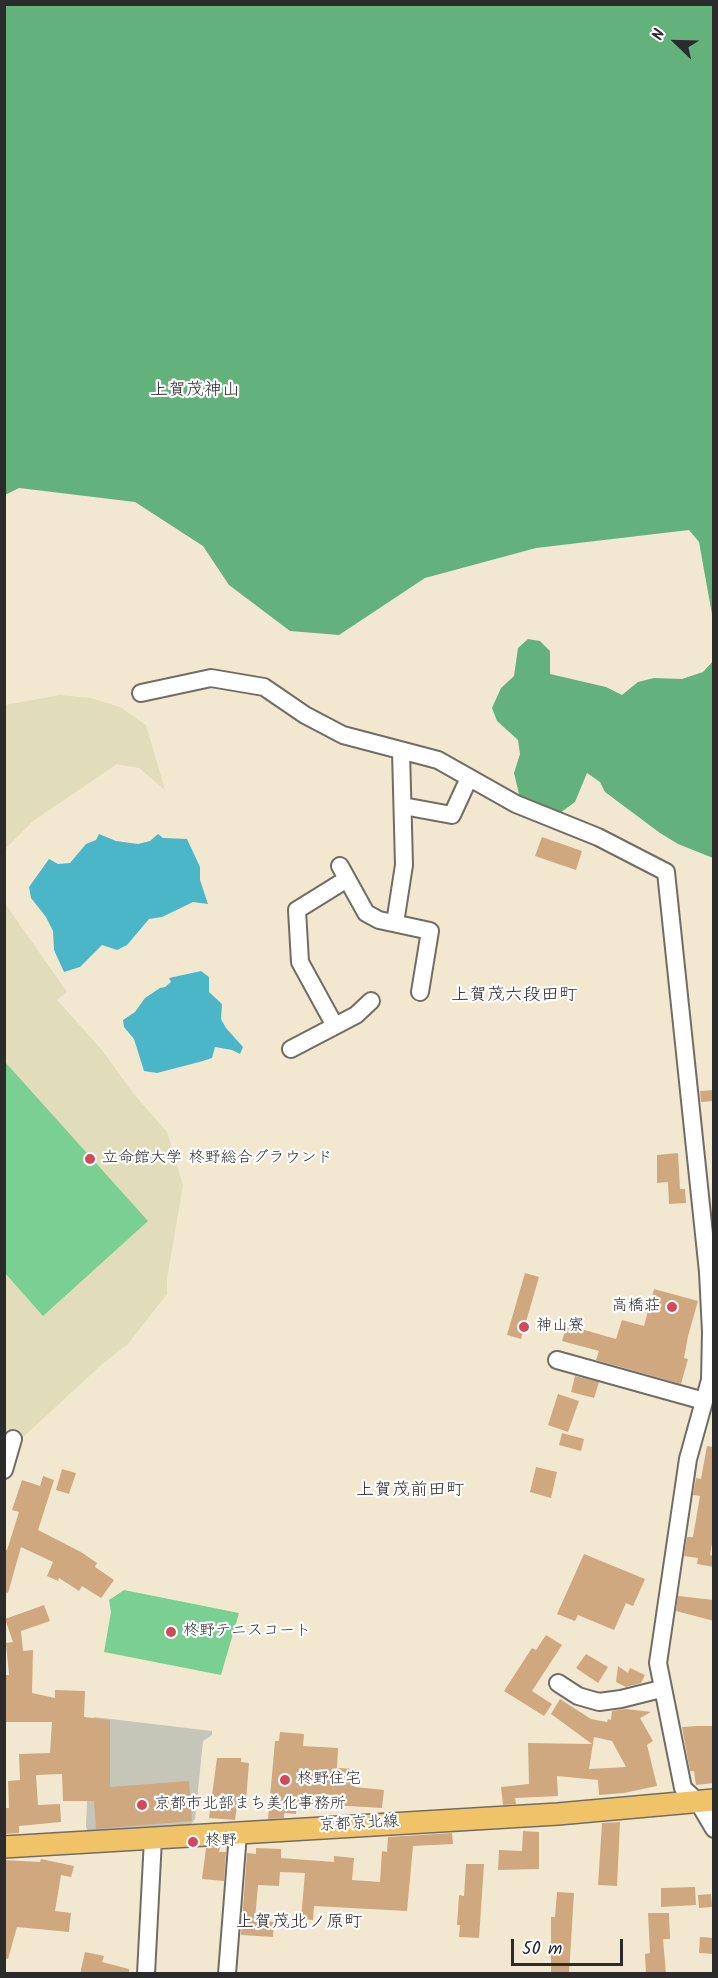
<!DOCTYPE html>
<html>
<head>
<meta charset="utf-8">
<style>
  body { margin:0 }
  #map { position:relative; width:718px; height:1978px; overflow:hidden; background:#f2e8d0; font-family:Kalam,sans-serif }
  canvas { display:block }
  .frame { position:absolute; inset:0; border:6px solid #2b2b2b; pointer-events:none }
  .north { position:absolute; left:646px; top:12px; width:60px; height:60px; -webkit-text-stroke:4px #fff; paint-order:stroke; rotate:293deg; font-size:16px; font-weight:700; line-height:24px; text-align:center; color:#2b2b2b }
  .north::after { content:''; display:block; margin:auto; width:21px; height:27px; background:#2b2b2b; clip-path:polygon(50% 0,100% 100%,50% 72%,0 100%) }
  .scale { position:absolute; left:511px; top:1939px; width:112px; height:27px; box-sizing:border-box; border:3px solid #2b2b2b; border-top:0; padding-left:8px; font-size:18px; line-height:21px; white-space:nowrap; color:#2b2b2b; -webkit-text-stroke:4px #fff; paint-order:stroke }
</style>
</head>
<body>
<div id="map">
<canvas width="718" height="1978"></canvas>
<div class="frame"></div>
<div class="north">N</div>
<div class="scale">50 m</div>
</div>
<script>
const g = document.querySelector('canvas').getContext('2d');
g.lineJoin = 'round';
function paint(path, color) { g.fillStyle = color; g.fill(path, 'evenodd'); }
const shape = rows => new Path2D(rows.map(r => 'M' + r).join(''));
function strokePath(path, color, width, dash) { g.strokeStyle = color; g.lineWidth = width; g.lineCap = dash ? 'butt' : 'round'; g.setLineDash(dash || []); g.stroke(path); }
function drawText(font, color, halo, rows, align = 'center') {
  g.font = font + ' Kalam,"Klee One",sans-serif'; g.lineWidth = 4.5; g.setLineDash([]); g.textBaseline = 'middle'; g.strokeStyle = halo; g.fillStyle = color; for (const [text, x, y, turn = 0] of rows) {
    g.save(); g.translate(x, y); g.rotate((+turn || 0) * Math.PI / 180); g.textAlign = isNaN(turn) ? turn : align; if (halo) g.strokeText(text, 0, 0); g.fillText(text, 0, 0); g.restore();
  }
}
const built = shape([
  [60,695,90,698,120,707,146,725,165,790,139,768,117,764,33,821,7,847,5,856,5,705],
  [4,902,67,992,57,1000,102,1050,133,1093,167,1132,183,1185,167,1279,167,1294,128,1344,100,1366,19,1441,4,1445]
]);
const industrial = shape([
  [94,1717,212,1731,212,1735,203,1741,195,1819,188,1828,90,1836,86,1827,89,1747,93,1747]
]);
const green = shape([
  [5,1062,148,1221,43,1316,5,1273],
  [124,1590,239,1613,221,1675,104,1652,111,1612,109,1600]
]);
const forest = shape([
  [5,4,713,5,713,620,699,542,689,530,536,548,425,578,339,635,290,631,229,585,203,546,135,502,19,488,5,495],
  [528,639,540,641,550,651,550,674,606,687,622,695,638,682,654,678,682,679,703,672,713,661,713,858,678,844,660,833,605,792,600,782,587,773,575,802,560,813,540,810,525,803,519,794,514,773,520,754,518,740,497,721,492,708,501,688,514,676,518,648]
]);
const water = shape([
  [99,834,116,841,138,844,150,841,158,834,163,838,187,839,200,867,200,880,208,904,193,902,162,917,149,919,127,945,117,950,102,945,80,967,64,972,54,950,53,931,46,917,31,898,29,887,49,859,58,864,70,863,86,844,96,840],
  [201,971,209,977,209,992,222,1004,221,1019,226,1028,243,1047,240,1054,232,1050,215,1047,212,1058,203,1061,157,1073,144,1071,134,1039,124,1027,123,1020,135,1012,145,998,160,988,165,987,171,982,169,978]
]);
const building = shape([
  [542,837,582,851,576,870,535,856],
  [714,1090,714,1101,701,1102,700,1091],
  [678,1153,680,1189,685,1189,686,1203,669,1204,668,1182,657,1183,657,1155],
  [525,1273,539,1277,521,1339,507,1335],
  [654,1289,698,1301,688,1336,684,1358,688,1359,681,1384,596,1360,599,1351,562,1341,567,1325,616,1339,622,1320,644,1326],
  [575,1376,599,1382,594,1398,571,1392],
  [558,1394,579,1401,568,1432,548,1425],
  [562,1433,584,1439,581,1451,559,1445],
  [707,1446,714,1447,714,1532,710,1555,714,1556,714,1567,697,1564,698,1558,684,1556,687,1537,693,1537,700,1496,693,1495,696,1478,701,1479],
  [536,1467,557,1472,551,1498,530,1492],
  [62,1469,76,1473,69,1494,56,1490],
  [43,1476,54,1480,38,1530,81,1552,97,1563,95,1567,114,1580,101,1598,82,1586,79,1591,59,1578,58,1581,47,1576,53,1562,21,1547,8,1593,4,1592,4,1549,7,1550,19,1512,12,1510,22,1480,40,1486],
  [584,1554,645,1579,633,1606,626,1603,614,1630,578,1615,575,1621,557,1614],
  [678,1596,714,1600,714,1621,676,1611],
  [44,1605,50,1621,21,1631,23,1651,33,1650,32,1693,55,1698,55,1690,85,1691,84,1717,110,1720,110,1787,189,1781,192,1821,96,1829,94,1801,63,1801,62,1774,36,1775,38,1805,60,1804,61,1822,19,1826,19,1833,4,1834,4,1808,9,1808,8,1781,20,1780,19,1754,50,1753,52,1722,4,1722,4,1675,9,1675,6,1643,13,1642,5,1619],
  [546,1635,562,1645,532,1691,552,1704,544,1716,504,1691,532,1648,536,1650],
  [586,1654,608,1667,598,1683,576,1668],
  [618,1666,628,1673,630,1668,645,1675,641,1683,626,1687,616,1682],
  [560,1699,591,1719,607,1722,608,1719,611,1720,612,1711,626,1709,651,1712,640,1718,653,1741,647,1745,657,1786,624,1793,599,1795,598,1780,557,1776,558,1796,515,1798,516,1804,503,1805,501,1787,529,1784,528,1743,592,1744,551,1714],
  [594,1737,612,1741,626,1767,589,1769],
  [698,1726,714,1726,714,1783,696,1785,694,1771,690,1771,682,1727],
  [280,1732,304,1734,303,1746,338,1748,337,1768,356,1769,355,1787,384,1790,382,1808,297,1803,296,1814,284,1813,284,1818,268,1819,275,1741,279,1741],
  [217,1758,241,1758,241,1762,249,1763,246,1800,238,1799,235,1820,209,1818],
  [620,1822,617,1886,598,1885,602,1823],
  [523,1831,539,1832,539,1869,498,1870,499,1850,522,1851],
  [452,1833,453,1844,413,1846,407,1911,314,1906,313,1920,301,1919,305,1873,280,1872,279,1886,258,1885,255,1920,274,1922,273,1937,241,1935,247,1853,256,1854,256,1848,281,1849,281,1858,334,1862,334,1856,354,1858,352,1880,380,1882,382,1851,387,1852,388,1837],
  [220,1847,219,1852,226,1852,224,1881,202,1879,206,1848],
  [41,1859,74,1866,71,1877,61,1875,55,1911,71,1913,69,1932,17,1927,8,1959,4,1958,4,1860,40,1862],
  [466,1864,484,1864,479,1938,459,1937,460,1925,457,1925,459,1895,464,1896],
  [695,1887,696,1905,661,1907,661,1888],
  [557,1892,574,1893,569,1974,551,1974,551,1917,555,1917],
  [711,1894,712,1907,699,1908,698,1895],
  [648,1913,669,1913,670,1939,663,1939,666,1974,646,1974,645,1954,650,1953],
  [700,1937,714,1938,714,1954,699,1953],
  [85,1952,104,1956,102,1962,129,1969,129,1974,80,1974]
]);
const minor = shape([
  [141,693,211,678,264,687,305,715,343,735,438,760,516,804,598,837,666,872,708,1272],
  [403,806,452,815,469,778],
  [340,866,366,913,379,920,430,931,420,992],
  [395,923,404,865,401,751],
  [335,1026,300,962,297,910,347,879],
  [291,1049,356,1015,371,1001],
  [714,1271,708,1272,711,1332,710,1380,688,1459,658,1663,683,1788,698,1802,714,1829],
  [557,1360,704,1401],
  [4,1470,13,1439],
  [558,1683,578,1696,599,1702,621,1699,661,1689],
  [146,1974,153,1839],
  [227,1974,238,1833]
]);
const major = shape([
  [4,1847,558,1814,714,1800]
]);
const markers = [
  [90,1159,6,"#d1495b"],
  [672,1307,6,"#d1495b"],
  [524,1327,6,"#d1495b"],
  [171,1632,6,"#d1495b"],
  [285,1780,6,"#d1495b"],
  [142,1805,6,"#d1495b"],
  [193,1842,6,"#d1495b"]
];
const poiNames = [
  ["立命館大学 柊野総合グラウンド",102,1159],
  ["高橋荘",660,1307,"right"],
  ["神山寮",536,1327],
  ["柊野テニスコート",183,1632],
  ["柊野住宅",297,1780],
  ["京都市北部まち美化事務所",154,1805],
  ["柊野",205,1842]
];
const streetNames = [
  ["京都京北線",359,1825,-3]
];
const neighbourhoodNames = [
  ["上賀茂神山",195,392],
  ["上賀茂六段田町",514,997],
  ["上賀茂前田町",410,1492],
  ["上賀茂北ノ原町",299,1924]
];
paint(built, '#e1dcba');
paint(industrial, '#c5c5b8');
paint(green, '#7acf92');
paint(forest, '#63b27c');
paint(water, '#4cb6c9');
paint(building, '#d0a87f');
strokePath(minor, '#716d65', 20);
strokePath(major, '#716d65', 24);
strokePath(minor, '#fff', 16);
strokePath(major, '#f1c369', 21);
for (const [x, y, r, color] of markers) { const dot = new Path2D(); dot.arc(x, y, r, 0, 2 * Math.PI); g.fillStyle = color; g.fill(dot); strokePath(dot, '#fff', 2); }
drawText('16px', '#2b2b2b', '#fff', poiNames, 'left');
drawText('16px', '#2b2b2b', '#fff', streetNames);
drawText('18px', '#2b2b2b', '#fff', neighbourhoodNames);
</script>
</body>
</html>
